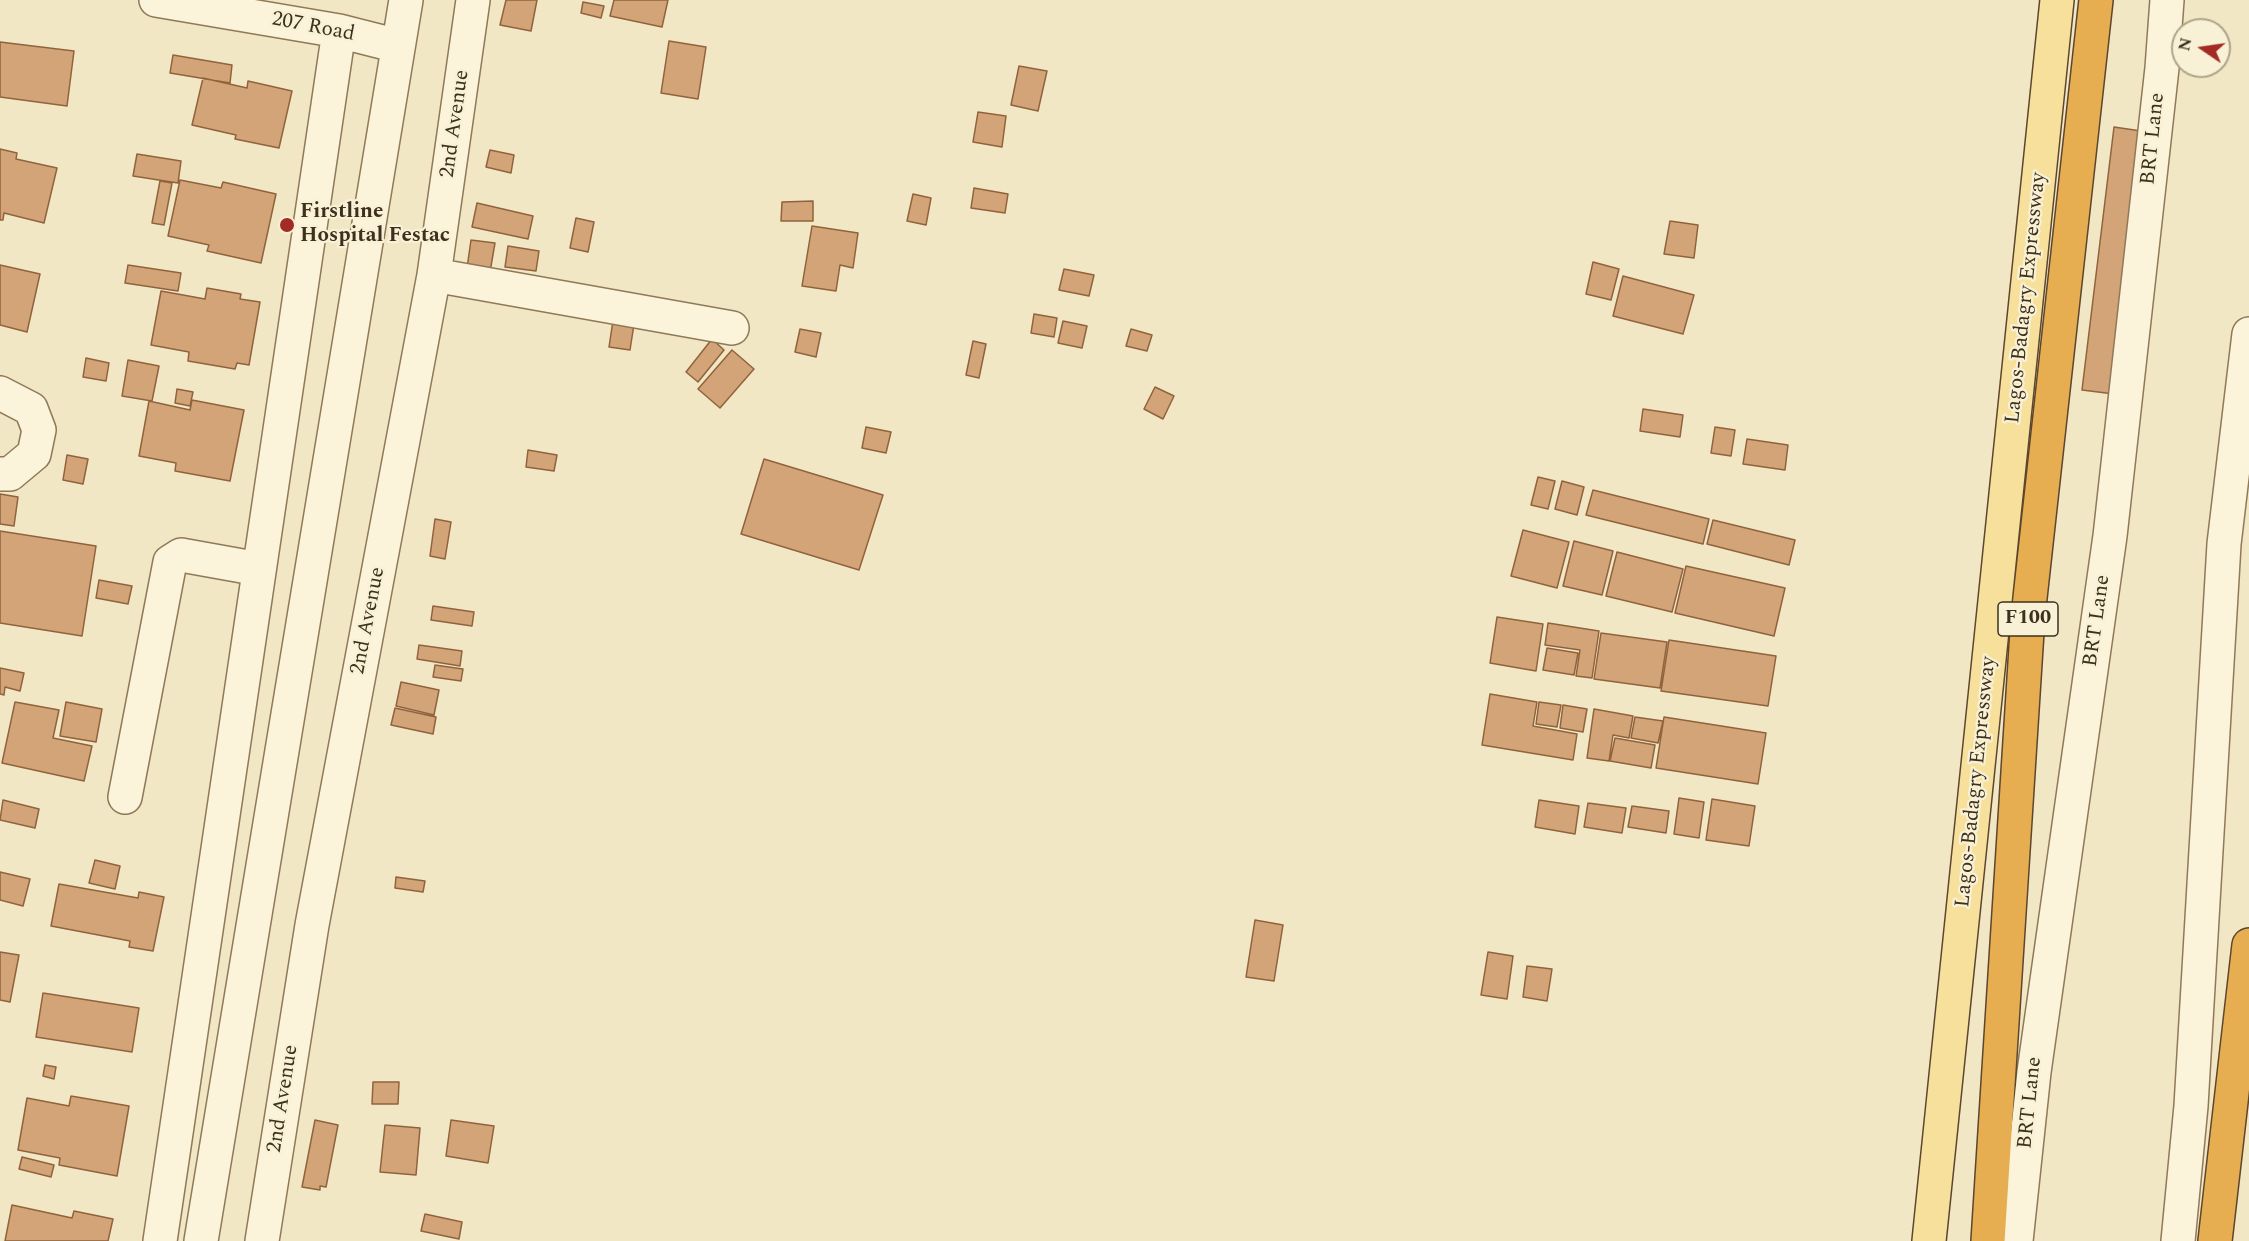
<!DOCTYPE html>
<html>
<head>
<meta charset="utf-8">
<style>
  body { margin:0 }
  #map { position:relative; width:2249px; height:1241px; overflow:hidden; background:#f2e7c5; font-family:Spectral,serif }
  canvas { display:block }
  .north { position:absolute; left:2171px; top:18px; width:60px; height:60px; box-sizing:border-box; background:#f8f1d6; border:2px solid #aea48c; border-radius:50%; rotate:283deg; font-size:16px; font-weight:700; line-height:24px; text-align:center; color:#3e301e }
  .north::after { content:''; display:block; margin:auto; width:21px; height:27px; background:#a32b24; clip-path:polygon(50% 0,100% 100%,50% 72%,0 100%) }
</style>
</head>
<body>
<div id="map">
<canvas width="2249" height="1241"></canvas>
<div class="north">N</div>
</div>
<script>
const g = document.querySelector('canvas').getContext('2d');
g.lineJoin = 'round';
function paint(path, color) { g.fillStyle = color; g.fill(path, 'evenodd'); }
const shape = rows => new Path2D(rows.map(r => 'M' + r).join(''));
function strokePath(path, color, width, dash) { g.strokeStyle = color; g.lineWidth = width; g.lineCap = dash ? 'butt' : 'round'; g.setLineDash(dash || []); g.stroke(path); }
function drawText(font, color, halo, rows, align = 'center') {
  g.font = font + ' Spectral,serif'; g.lineWidth = 4.5; g.setLineDash([]); g.textBaseline = 'middle'; g.strokeStyle = halo; g.fillStyle = color; for (const [text, x, y, turn = 0] of rows) {
    g.save(); g.translate(x, y); g.rotate((+turn || 0) * Math.PI / 180); g.textAlign = isNaN(turn) ? turn : align; if (halo) g.strokeText(text, 0, 0); g.fillText(text, 0, 0); g.restore();
  }
}
const building = shape([
  [506,0,537,0,531,31,500,25,506,0],
  [614,0,668,0,662,27,610,16,614,0],
  [583,2,604,6,601,18,581,13,583,2],
  [669,41,706,47,698,99,661,93,669,41],
  [0,42,74,51,67,106,0,97,0,42],
  [173,55,232,65,230,83,170,73,173,55],
  [1019,66,1047,71,1038,111,1011,105,1019,66],
  [203,78,247,88,248,81,292,91,279,148,235,139,236,135,192,125,203,78],
  [978,112,1006,116,1002,147,973,142,978,112],
  [2114,127,2155,133,2122,395,2082,390,2114,127],
  [0,149,17,153,16,159,57,168,44,223,4,213,3,220,0,220,0,149],
  [490,150,514,155,511,173,486,167,490,150],
  [137,154,181,161,178,183,133,176,137,154],
  [180,180,221,188,223,182,276,194,261,263,207,251,209,245,168,236,180,180],
  [160,181,172,183,164,225,152,223,160,181],
  [974,188,1008,194,1005,213,971,208,974,188],
  [913,194,931,198,926,225,907,221,913,194],
  [813,201,813,221,781,221,782,202,813,201],
  [477,203,533,216,528,239,472,227,477,203],
  [576,218,594,222,588,252,570,248,576,218],
  [1670,221,1698,225,1694,258,1664,254,1670,221],
  [812,226,858,233,853,268,840,265,836,291,802,286,812,226],
  [471,240,495,243,490,272,467,268,471,240],
  [508,246,539,251,536,271,505,267,508,246],
  [1593,262,1619,269,1611,300,1586,294,1593,262],
  [0,265,40,274,27,332,0,325,0,265],
  [128,265,181,273,178,291,125,283,128,265],
  [1064,269,1094,275,1089,296,1059,290,1064,269],
  [1623,276,1694,295,1683,334,1613,316,1623,276],
  [207,288,241,294,240,299,260,302,249,365,237,363,235,369,188,361,189,352,151,345,161,291,205,299,207,288],
  [614,314,635,318,630,350,609,347,614,314],
  [1034,314,1057,318,1054,337,1031,333,1034,314],
  [1063,321,1087,326,1082,348,1058,343,1063,321],
  [800,329,821,333,816,357,795,352,800,329],
  [1131,329,1152,335,1147,351,1126,346,1131,329],
  [712,339,724,350,698,382,686,372,712,339],
  [973,341,986,344,979,378,966,375,973,341],
  [732,350,754,369,720,408,698,389,732,350],
  [86,358,109,363,106,381,83,377,86,358],
  [128,360,159,366,152,401,122,396,128,360],
  [1155,387,1174,396,1163,419,1144,409,1155,387],
  [177,389,193,392,190,406,175,403,177,389],
  [192,400,244,410,230,481,175,471,176,463,139,456,149,401,190,410,192,400],
  [1643,409,1683,415,1680,437,1640,431,1643,409],
  [866,427,891,432,886,453,862,448,866,427],
  [1715,427,1735,430,1731,456,1711,453,1715,427],
  [1747,439,1788,445,1785,470,1743,464,1747,439],
  [528,450,557,455,554,471,526,467,528,450],
  [67,455,88,459,83,484,63,480,67,455],
  [764,459,883,495,859,570,741,534,764,459],
  [1538,477,1555,481,1548,509,1531,505,1538,477],
  [1562,481,1584,487,1577,515,1555,509,1562,481],
  [1593,490,1709,519,1703,544,1586,515,1593,490],
  [0,494,18,497,14,526,0,524,0,494],
  [435,519,451,522,445,559,430,556,435,519],
  [1713,520,1795,540,1789,565,1707,544,1713,520],
  [1523,530,1569,542,1557,588,1511,576,1523,530],
  [0,531,96,546,82,636,0,623,0,531],
  [1574,541,1613,551,1602,595,1563,586,1574,541],
  [1617,552,1683,569,1672,612,1606,596,1617,552],
  [1686,566,1785,588,1774,636,1675,613,1686,566],
  [99,580,132,586,128,604,96,598,99,580],
  [433,606,474,612,472,626,431,620,433,606],
  [1497,617,1543,624,1536,671,1490,663,1497,617],
  [1548,623,1599,631,1592,678,1576,676,1580,650,1545,645,1548,623],
  [1601,633,1667,642,1660,688,1594,679,1601,633],
  [1669,640,1776,656,1768,706,1661,691,1669,640],
  [419,645,462,651,460,666,417,659,419,645],
  [1547,648,1578,653,1574,675,1543,670,1547,648],
  [435,665,463,669,461,681,433,677,435,665],
  [0,668,24,673,20,691,5,687,4,695,0,694,0,668],
  [401,682,439,690,434,715,396,706,401,682],
  [1490,694,1537,702,1533,726,1577,734,1573,760,1482,745,1490,694],
  [15,702,59,710,53,738,92,746,84,781,2,763,15,702],
  [66,702,102,709,96,742,60,736,66,702],
  [1539,702,1561,705,1557,727,1536,724,1539,702],
  [1563,705,1587,709,1583,732,1560,728,1563,705],
  [395,708,436,717,433,734,391,725,395,708],
  [1594,709,1633,716,1629,738,1613,735,1609,761,1587,758,1594,709],
  [1635,717,1663,721,1658,743,1631,738,1635,717],
  [1664,717,1766,733,1758,784,1656,768,1664,717],
  [1615,738,1655,745,1651,768,1610,761,1615,738],
  [1679,798,1704,802,1699,838,1674,834,1679,798],
  [1712,799,1755,806,1749,846,1706,840,1712,799],
  [3,800,39,809,35,828,0,820,3,800],
  [1539,800,1579,806,1575,834,1535,827,1539,800],
  [1588,803,1626,808,1622,833,1584,827,1588,803],
  [1632,806,1669,811,1666,833,1628,827,1632,806],
  [95,860,120,866,115,889,89,883,95,860],
  [0,872,30,879,23,906,0,900,0,872],
  [396,877,425,881,423,892,395,888,396,877],
  [59,884,138,898,139,892,164,897,153,951,129,947,130,941,51,926,59,884],
  [1255,920,1283,925,1274,981,1246,977,1255,920],
  [0,952,19,955,10,1002,0,1000,0,952],
  [1488,952,1513,956,1507,999,1481,995,1488,952],
  [1527,966,1552,969,1547,1001,1523,997,1527,966],
  [43,993,139,1008,132,1052,36,1037,43,993],
  [45,1065,56,1067,54,1079,43,1076,45,1065],
  [373,1082,399,1082,398,1104,372,1104,373,1082],
  [71,1096,129,1106,117,1176,59,1165,60,1158,18,1150,27,1098,69,1106,71,1096],
  [315,1120,338,1125,326,1187,320,1186,320,1190,302,1187,315,1120],
  [451,1120,494,1126,488,1163,446,1156,451,1120],
  [385,1125,420,1128,416,1175,380,1172,385,1125],
  [22,1157,54,1165,51,1177,19,1169,22,1157],
  [12,1205,72,1218,74,1211,113,1219,108,1241,5,1241,12,1205],
  [425,1214,462,1222,459,1239,421,1231,425,1214]
]);
const minor = shape([
  [156,0,339,31,398,46],
  [434,275,732,328],
  [0,393,31,409,39,430,34,454,10,474,0,474],
  [125,797,170,562,181,555,259,569],
  [160,1241,339,31],
  [201,1241,406,0],
  [262,1241,312,925,434,275,473,0],
  [2016,1241,2034,1072,2110,536,2162,68,2167,0],
  [2178,1241,2191,1106,2224,544,2249,334]
]);
const major = shape([
  [1929,1241,2057,0]
]);
const highway = shape([
  [1988,1241,2028,616,2096,0],
  [2215,1241,2249,945]
]);
const markers = [
  [287,225,8,"#a32b24"]
];
const shields = [
  [2028,619,60]
];
const shieldNames = [
  ["F100",2028,619]
];
const streetNames = [
  ["207 Road",313,28,11],
  ["2nd Avenue",456,124,-82],
  ["BRT Lane",2154,139,-84],
  ["Lagos-Badagry Expressway",2027,298,-84],
  ["2nd Avenue",369,621,-79],
  ["BRT Lane",2098,621,-82],
  ["Lagos-Badagry Expressway",1977,782,-84],
  ["2nd Avenue",284,1099,-81],
  ["BRT Lane",2031,1103,-84]
];
const poiNames = [
  ["Firstline",300,213],
  ["Hospital Festac",300,237]
];
paint(building, '#d3a478');
strokePath(building, '#90633d', 1.5);
strokePath(minor, '#8f7959', 36);
strokePath(major, '#5c462e', 36);
strokePath(highway, '#5c462e', 36);
strokePath(minor, '#fbf3da', 33);
strokePath(major, '#f7e09b', 33);
strokePath(highway, '#e6ae51', 33);
for (const [x, y, r, color] of markers) { const dot = new Path2D(); dot.arc(x, y, r, 0, 2 * Math.PI); g.fillStyle = color; g.fill(dot); strokePath(dot, '#f8f1d6', 2); }
for (const [x, y, w] of shields) { const box = new Path2D(); box.roundRect(x - w / 2, y - 17, w, 34, 4.5); g.fillStyle = '#f8f1d6'; g.fill(box); strokePath(box, '#3e301e', 1.5); }
drawText('bold 20px', '#3e301e', null, shieldNames);
drawText('21px', '#3e301e', '#f8f1d6', streetNames);
drawText('bold 21px', '#3e301e', '#f8f1d6', poiNames, 'left');
</script>
</body>
</html>
